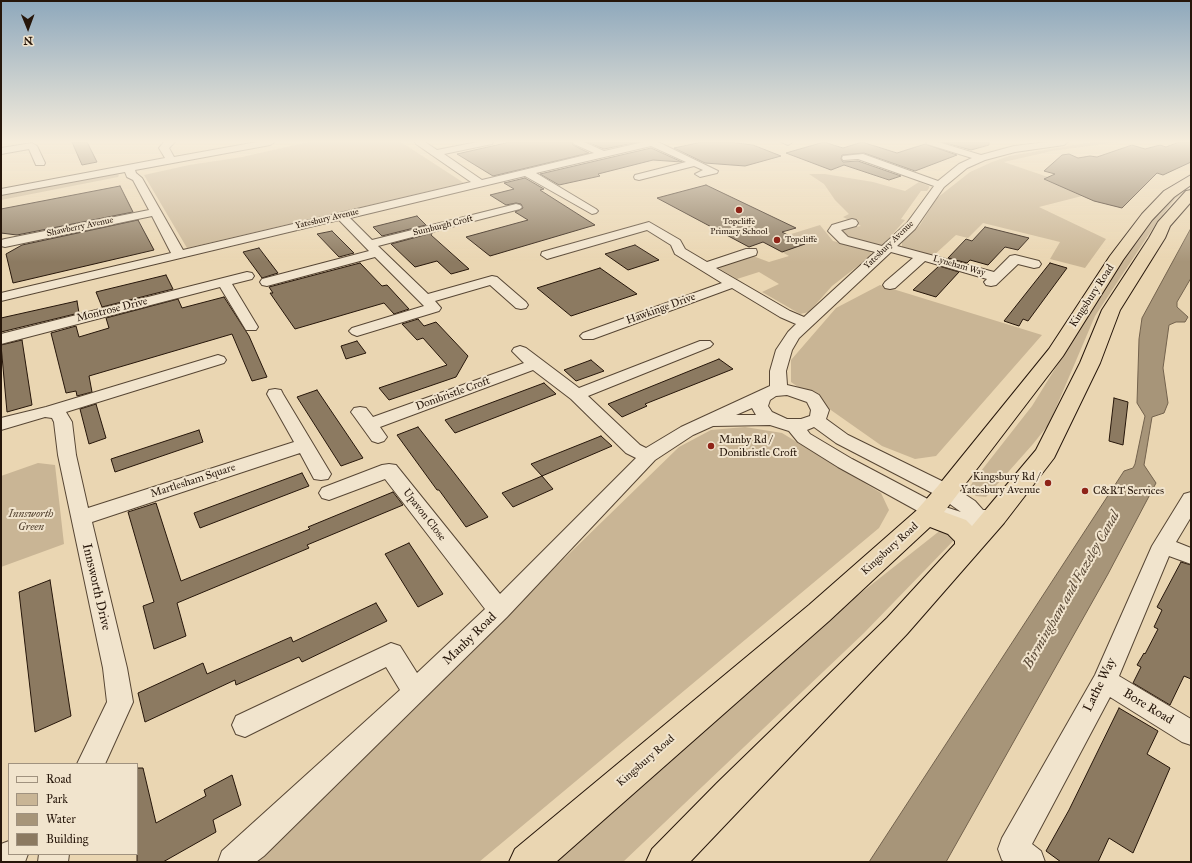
<!DOCTYPE html>
<html>
<head>
<meta charset="utf-8">
<style>
  body { margin:0 }
  #map { position:relative; width:1192px; height:863px; overflow:hidden; background:#ead6b2; font-family:"IM FELL Great Primer",serif }
  canvas { display:block }
  .frame { position:absolute; inset:0; border:2px solid #26160a; pointer-events:none }
  .legend { position:absolute; left:8px; top:763px; width:130px; height:92px; box-sizing:border-box; background:#f1e4cd; border:1px solid #a0927f; margin:0; padding:5px 7px; list-style:none; font-size:12px; color:#26160a }
  .legend li { display:flex; align-items:center; gap:8px; height:20px }
  .legend b { width:20px; border:1px solid #a0927f }
  .north { position:absolute; left:8px; top:8px; width:40px; height:40px; -webkit-text-stroke:3px #f1e4cd; paint-order:stroke; rotate:179deg; font-size:11px; font-weight:700; line-height:16px; text-align:center; color:#26160a }
  .north::after { content:''; display:block; margin:auto; width:14px; height:18px; background:#26160a; clip-path:polygon(50% 0,100% 100%,50% 72%,0 100%) }
</style>
</head>
<body>
<div id="map">
<canvas width="1192" height="863"></canvas>
<div class="frame"></div>
<ul class="legend">
<li><b style="height:5px;background:#f1e4cd"></b>Road</li>
<li><b style="height:11px;background:#c9b595"></b>Park</li>
<li><b style="height:11px;background:#a79579"></b>Water</li>
<li><b style="height:11px;background:#8c7a61"></b>Building</li>
</ul>
<div class="north">N</div>
</div>
<script>
const g = document.querySelector('canvas').getContext('2d');
g.lineJoin = 'round';
function paint(path, color) { g.fillStyle = color; g.fill(path, 'evenodd'); }
const shape = rows => new Path2D(rows.map(r => 'M' + r).join(''));
function strokePath(path, color, width, dash) { g.strokeStyle = color; g.lineWidth = width; g.lineCap = dash ? 'butt' : 'round'; g.setLineDash(dash || []); g.stroke(path); }
function drawText(font, color, halo, rows, align = 'center') {
  g.font = font + ' "IM FELL Great Primer",serif'; g.lineWidth = 4; g.setLineDash([]); g.textBaseline = 'middle'; g.strokeStyle = halo; g.fillStyle = color; for (const [text, x, y, turn = 0] of rows) {
    g.save(); g.translate(x, y); g.rotate((+turn || 0) * Math.PI / 180); g.textAlign = isNaN(turn) ? turn : align; if (halo) g.strokeText(text, 0, 0); g.fillText(text, 0, 0); g.restore();
  }
}
const green = shape([
  [308,142,401,142,464,183,187,248,144,175,189,165,242,157],
  [1091,142,1120,142,1052,151,1004,162,1048,177,1045,179,1082,196,1039,207,1106,239,1085,268,1050,259,1060,242,983,223,968,238,956,235,933,256,905,249,902,247,902,242,920,225,937,198,970,172,992,162,1009,156],
  [114,173,119,175,118,177,1,200,1,194],
  [809,174,825,174,873,182,905,191,919,182,929,186,929,188,927,191,921,191,901,219,905,220,883,245,877,246,848,239,839,230,861,226,843,217,849,214,835,200,824,184],
  [1191,184,1191,186,1175,199,1157,222,1095,316,1049,424,1033,444,986,497,976,496,968,490,974,480,1032,406,1124,257,1159,208,1180,190],
  [820,225,833,241,869,250,872,255,832,286,809,312,800,314,762,292,779,284,759,272,737,279,720,269,720,266,753,256,769,262,789,256,782,252,804,244,788,235],
  [880,285,1042,335,936,456,915,459,882,446,791,382,791,360,836,308],
  [745,427,782,433,881,493,889,510,879,528,479,862,252,862,679,447,711,430],
  [38,463,55,465,64,544,1,567,1,476],
  [942,529,956,538,864,633,623,862,545,862,772,663]
]);
const water = shape([
  [1191,228,1191,278,1177,302,1177,307,1188,317,1185,322,1176,322,1169,325,1163,368,1168,403,1164,413,1152,417,1144,465,1156,483,1108,574,946,862,869,862,1124,471,1133,468,1135,464,1145,416,1137,403,1139,339,1142,318,1191,228]
]);
const building = shape([
  [72,142,87,142,97,162,82,165,72,142],
  [510,142,572,142,573,145,589,153,493,176,457,154,510,142],
  [587,142,639,142,604,149,587,142],
  [702,142,729,142,753,145,781,156,745,166,705,163,674,148,702,142],
  [824,142,843,148,862,142,897,153,925,144,957,155,915,171,864,153,842,155,841,159,843,162,858,161,901,176,889,180,844,165,831,170,786,153,824,142],
  [942,142,989,142,989,145,971,150,942,142],
  [1179,142,1191,142,1191,162,1163,175,1157,173,1122,208,1094,201,1044,179,1055,174,1044,171,1062,155,1069,154,1078,158,1090,156,1097,157,1132,145,1145,149,1160,145,1166,147,1179,142],
  [651,148,682,162,653,160,598,174,600,176,559,185,540,174,651,148],
  [525,178,544,189,540,190,595,225,490,256,466,237,528,220,515,212,523,208,521,204,516,203,506,205,490,195,514,189,504,183,525,178],
  [706,185,796,228,782,232,805,244,782,252,763,242,749,247,657,198,706,185],
  [120,186,133,212,17,235,1,233,1,209,120,186],
  [417,216,426,225,382,236,373,227,417,216],
  [138,220,154,250,13,283,6,254,22,245,138,220],
  [985,227,1029,238,1018,250,1005,247,988,265,970,260,967,263,948,258,966,239,972,241,985,227],
  [332,231,354,253,339,257,317,234,332,231],
  [432,233,431,235,469,269,451,274,437,261,415,267,391,244,432,233],
  [635,245,659,260,628,270,605,254,635,245],
  [259,248,278,273,262,278,243,252,259,248],
  [360,263,382,286,387,285,409,309,394,314,384,303,295,329,270,293,273,293,269,287,360,263],
  [1050,263,1067,268,1028,321,1023,319,1019,326,1004,321,1050,263],
  [939,266,959,272,936,297,913,290,939,266],
  [600,268,637,294,571,316,537,288,600,268],
  [166,275,173,289,102,307,96,292,166,275],
  [224,297,249,336,267,377,252,381,232,334,89,376,92,392,77,396,76,391,66,393,51,333,76,326,79,337,109,328,106,318,178,299,182,308,224,297],
  [77,301,79,313,1,332,1,318,77,301],
  [418,319,424,326,436,322,468,356,456,377,389,400,379,388,447,365,423,338,417,340,402,324,418,319],
  [22,340,32,405,7,412,1,345,22,340],
  [357,341,366,353,346,359,341,346,357,341],
  [719,359,733,369,645,404,647,406,622,417,608,404,719,359],
  [591,360,604,371,576,381,564,370,591,360],
  [544,383,556,394,455,433,445,420,544,383],
  [317,390,363,458,341,466,297,397,317,390],
  [1114,398,1128,402,1123,445,1109,441,1114,398],
  [96,404,106,438,89,444,80,409,96,404],
  [418,427,455,474,488,517,466,527,439,490,437,490,397,435,418,427],
  [199,430,203,442,115,472,111,459,199,430],
  [601,436,612,446,542,476,531,464,601,436],
  [302,473,309,486,200,528,194,513,302,473],
  [542,476,553,489,513,507,502,493,542,476],
  [393,492,403,505,307,545,309,548,177,603,186,636,154,649,143,606,154,602,128,512,156,503,181,581,310,529,308,527,393,492],
  [409,543,443,594,418,607,385,554,409,543],
  [1181,562,1191,565,1191,679,1184,676,1170,705,1133,683,1141,667,1137,665,1144,653,1145,654,1158,629,1154,627,1162,610,1157,607,1181,562],
  [50,580,71,716,35,732,19,592,50,580],
  [376,603,387,621,302,662,299,657,236,685,235,680,145,722,138,693,203,663,207,674,291,637,293,642,376,603],
  [1119,708,1158,731,1147,754,1170,768,1133,853,1109,838,1098,862,1061,862,1046,851,1069,810,1119,708],
  [137,768,143,768,156,823,206,796,204,790,232,775,241,805,213,820,216,832,163,862,137,862,137,768]
]);
const minor = shape([
  [164,142,175,142,169,148,174,157,257,142,275,142,270,145,135,170,136,173,142,178,183,250,471,182,416,144,415,142,425,142,437,150,477,142,493,142,492,144,444,154,482,180,594,153,574,144,573,142,584,142,604,151,644,142,658,142,718,171,717,173,700,177,695,174,703,170,694,166,639,180,635,179,634,177,635,175,686,162,651,146,536,173,596,209,598,211,596,213,592,214,525,176,350,218,372,240,516,204,520,205,522,207,520,209,378,246,428,294,492,276,497,277,526,302,528,305,526,308,521,309,516,308,490,285,435,301,441,308,439,311,357,336,352,334,349,331,352,328,424,306,375,257,267,286,262,285,260,282,262,279,369,251,339,220,1,301,1,293,171,253,152,216,5,247,1,246,1,240,5,239,149,210,133,180,127,177,125,172,1,195,1,189,165,158,159,148,164,142],
  [781,142,793,142,788,145,781,142],
  [926,142,938,142,981,155,1014,146,1047,142,1068,142,1064,145,1015,152,985,160,967,168,944,187,915,229,897,246,994,272,1010,256,1015,255,1039,261,1041,264,1039,267,1034,268,1018,264,996,285,991,286,986,285,984,282,987,279,925,261,895,288,890,289,885,288,883,285,885,282,913,258,891,252,799,338,792,350,786,371,787,385,812,391,819,395,829,410,826,419,848,435,954,487,975,501,983,510,995,510,1002,512,1005,517,1002,522,993,524,990,529,983,531,976,529,973,526,961,526,925,515,838,467,798,442,789,431,770,425,713,426,693,435,655,460,507,617,264,856,256,862,218,862,222,851,400,690,386,667,245,737,236,734,232,725,236,716,391,643,400,646,417,673,485,609,385,479,329,500,322,498,319,493,322,488,382,465,389,464,396,465,500,594,636,458,626,453,571,399,533,370,380,427,387,437,384,441,378,443,372,441,354,416,351,412,354,408,360,407,366,408,373,417,524,363,512,351,514,348,520,346,526,348,579,388,700,341,710,341,713,344,710,347,588,396,640,445,646,448,681,427,770,386,770,371,776,350,788,332,796,324,780,317,732,288,593,339,583,339,580,336,583,333,722,283,675,254,671,245,647,230,547,259,541,255,542,252,649,222,680,240,685,249,707,262,746,249,756,249,757,252,756,255,716,268,790,311,804,317,875,252,840,243,828,231,832,225,852,219,856,220,858,223,856,226,841,230,848,237,882,246,907,223,934,186,858,159,843,160,842,158,843,156,863,154,938,181,959,164,972,158,927,144,926,142],
  [787,395,807,402,811,410,810,416,801,419,787,419,772,412,768,406,770,400,776,396,787,395],
  [752,408,756,415,736,415,752,408],
  [814,427,836,443,940,497,961,512,939,505,852,459,810,434,807,430,814,427],
  [32,143,37,146,45,163,44,165,36,165,29,149,1,154,1,148,32,143],
  [247,272,252,273,254,276,252,279,232,284,258,327,256,330,246,330,220,287,1,344,1,334,247,272],
  [218,355,224,357,226,360,224,363,66,412,72,422,76,455,88,508,294,442,267,394,269,390,275,389,281,390,283,394,331,474,328,479,321,480,314,479,300,453,92,522,127,668,133,702,105,764,77,764,107,702,103,668,58,455,54,422,52,418,45,417,1,430,1,418,46,407,218,355],
  [1191,492,1191,517,1176,542,1191,548,1191,564,1169,556,1119,676,1191,719,1191,745,1182,742,1110,697,1032,844,1041,851,1045,862,1005,862,1002,860,998,849,1002,838,1095,675,1152,546,1184,494,1191,492],
  [9,841,9,854,28,854,25,862,1,862,1,844,9,841],
  [39,854,69,854,68,862,38,862,39,854]
]);
const highway = shape([
  [1191,175,1191,185,1174,197,1152,220,1123,260,1063,356,944,512,966,520,972,526,1036,450,1080,363,1102,310,1149,238,1158,222,1186,191,1191,190,1191,202,1170,226,1165,238,1120,310,1100,363,1054,458,1004,523,907,634,690,862,646,862,652,849,717,783,887,618,955,544,955,541,948,534,930,527,829,621,556,862,509,862,515,849,809,605,916,511,938,486,1049,349,1110,256,1142,214,1164,191,1191,175]
]);
const markers = [
  [739,210,4,"#8f2418"],
  [777,240,4,"#8f2418"],
  [711,446,4,"#8f2418"],
  [1048,483,4,"#8f2418"],
  [1085,491,4,"#8f2418"]
];
const farStreetnames = [
  ["Yatesbury Avenue",327,219,-13],
  ["Sumburgh Croft",443,226,-14],
  ["Shawberry Avenue",80,227,-12],
  ["Yatesbury Avenue",889,245,-44],
  ["Lyneham Way",959,266,16]
];
const farPoinames = [
  ["Topcliffe",739,222],
  ["Primary School",739,232],
  ["Topcliffe",785,240,"left"]
];
const streetNames = [
  ["Kingsbury Road",1092,296,-57],
  ["Hawkinge Drive",661,309,-20],
  ["Montrose Drive",112,310,-14],
  ["Donibristle Croft",453,394,-20],
  ["Martlesham Square",193,481,-18],
  ["Upavon Close",424,515,52],
  ["Kingsbury Road",890,549,-42],
  ["Kingsbury Road",646,761,-41]
];
const poiNames = [
  ["Manby Rd /",719,440],
  ["Donibristle Croft",719,453],
  ["Kingsbury Rd /",1040,477,"right"],
  ["Yatesbury Avenue",1040,490,"right"],
  ["C&RT Services",1093,491]
];
const parkNames = [
  ["Innsworth",31,514],
  ["Green",31,527]
];
const nearStreetnames = [
  ["Innsworth Drive",96,587,77],
  ["Manby Road",470,639,-44],
  ["Lathe Way",1100,685,-64],
  ["Bore Road",1148,707,31]
];
const nearWaternames = [
  ["Birmingham and Fazeley Canal",1072,590,-60]
];
paint(green, '#c9b595');
paint(water, '#a79579');
strokePath(water, '#73624d', 1);
paint(building, '#8c7a61');
strokePath(building, '#26160a', 1);
strokePath(minor, '#574634', 2);
strokePath(highway, '#26160a', 2);
paint(minor, '#f1e4cd');
paint(highway, '#ead6b2');
const sky = g.createLinearGradient(0, 0, 0, 262);
sky.addColorStop(0, '#8ea8bc');
sky.addColorStop(0.54, '#f6eddc');
sky.addColorStop(1, '#f6eddc00');
g.fillStyle = sky;
g.fillRect(0, 0, 1192, 262);
for (const [x, y, r, color] of markers) { const dot = new Path2D(); dot.arc(x, y, r, 0, 2 * Math.PI); g.fillStyle = color; g.fill(dot); strokePath(dot, '#f1e4cd', 1.5); }
drawText('9px', '#26160a', '#f1e4cd', farStreetnames);
drawText('9px', '#26160a', '#f1e4cd', farPoinames);
drawText('11px', '#26160a', '#f1e4cd', streetNames);
drawText('11px', '#26160a', '#f1e4cd', poiNames, 'left');
drawText('italic 11px', '#574634', '#f1e4cd', parkNames);
drawText('13px', '#26160a', '#f1e4cd', nearStreetnames);
drawText('italic 14px', '#5a4936', '#f1e4cd', nearWaternames);
</script>
</body>
</html>
